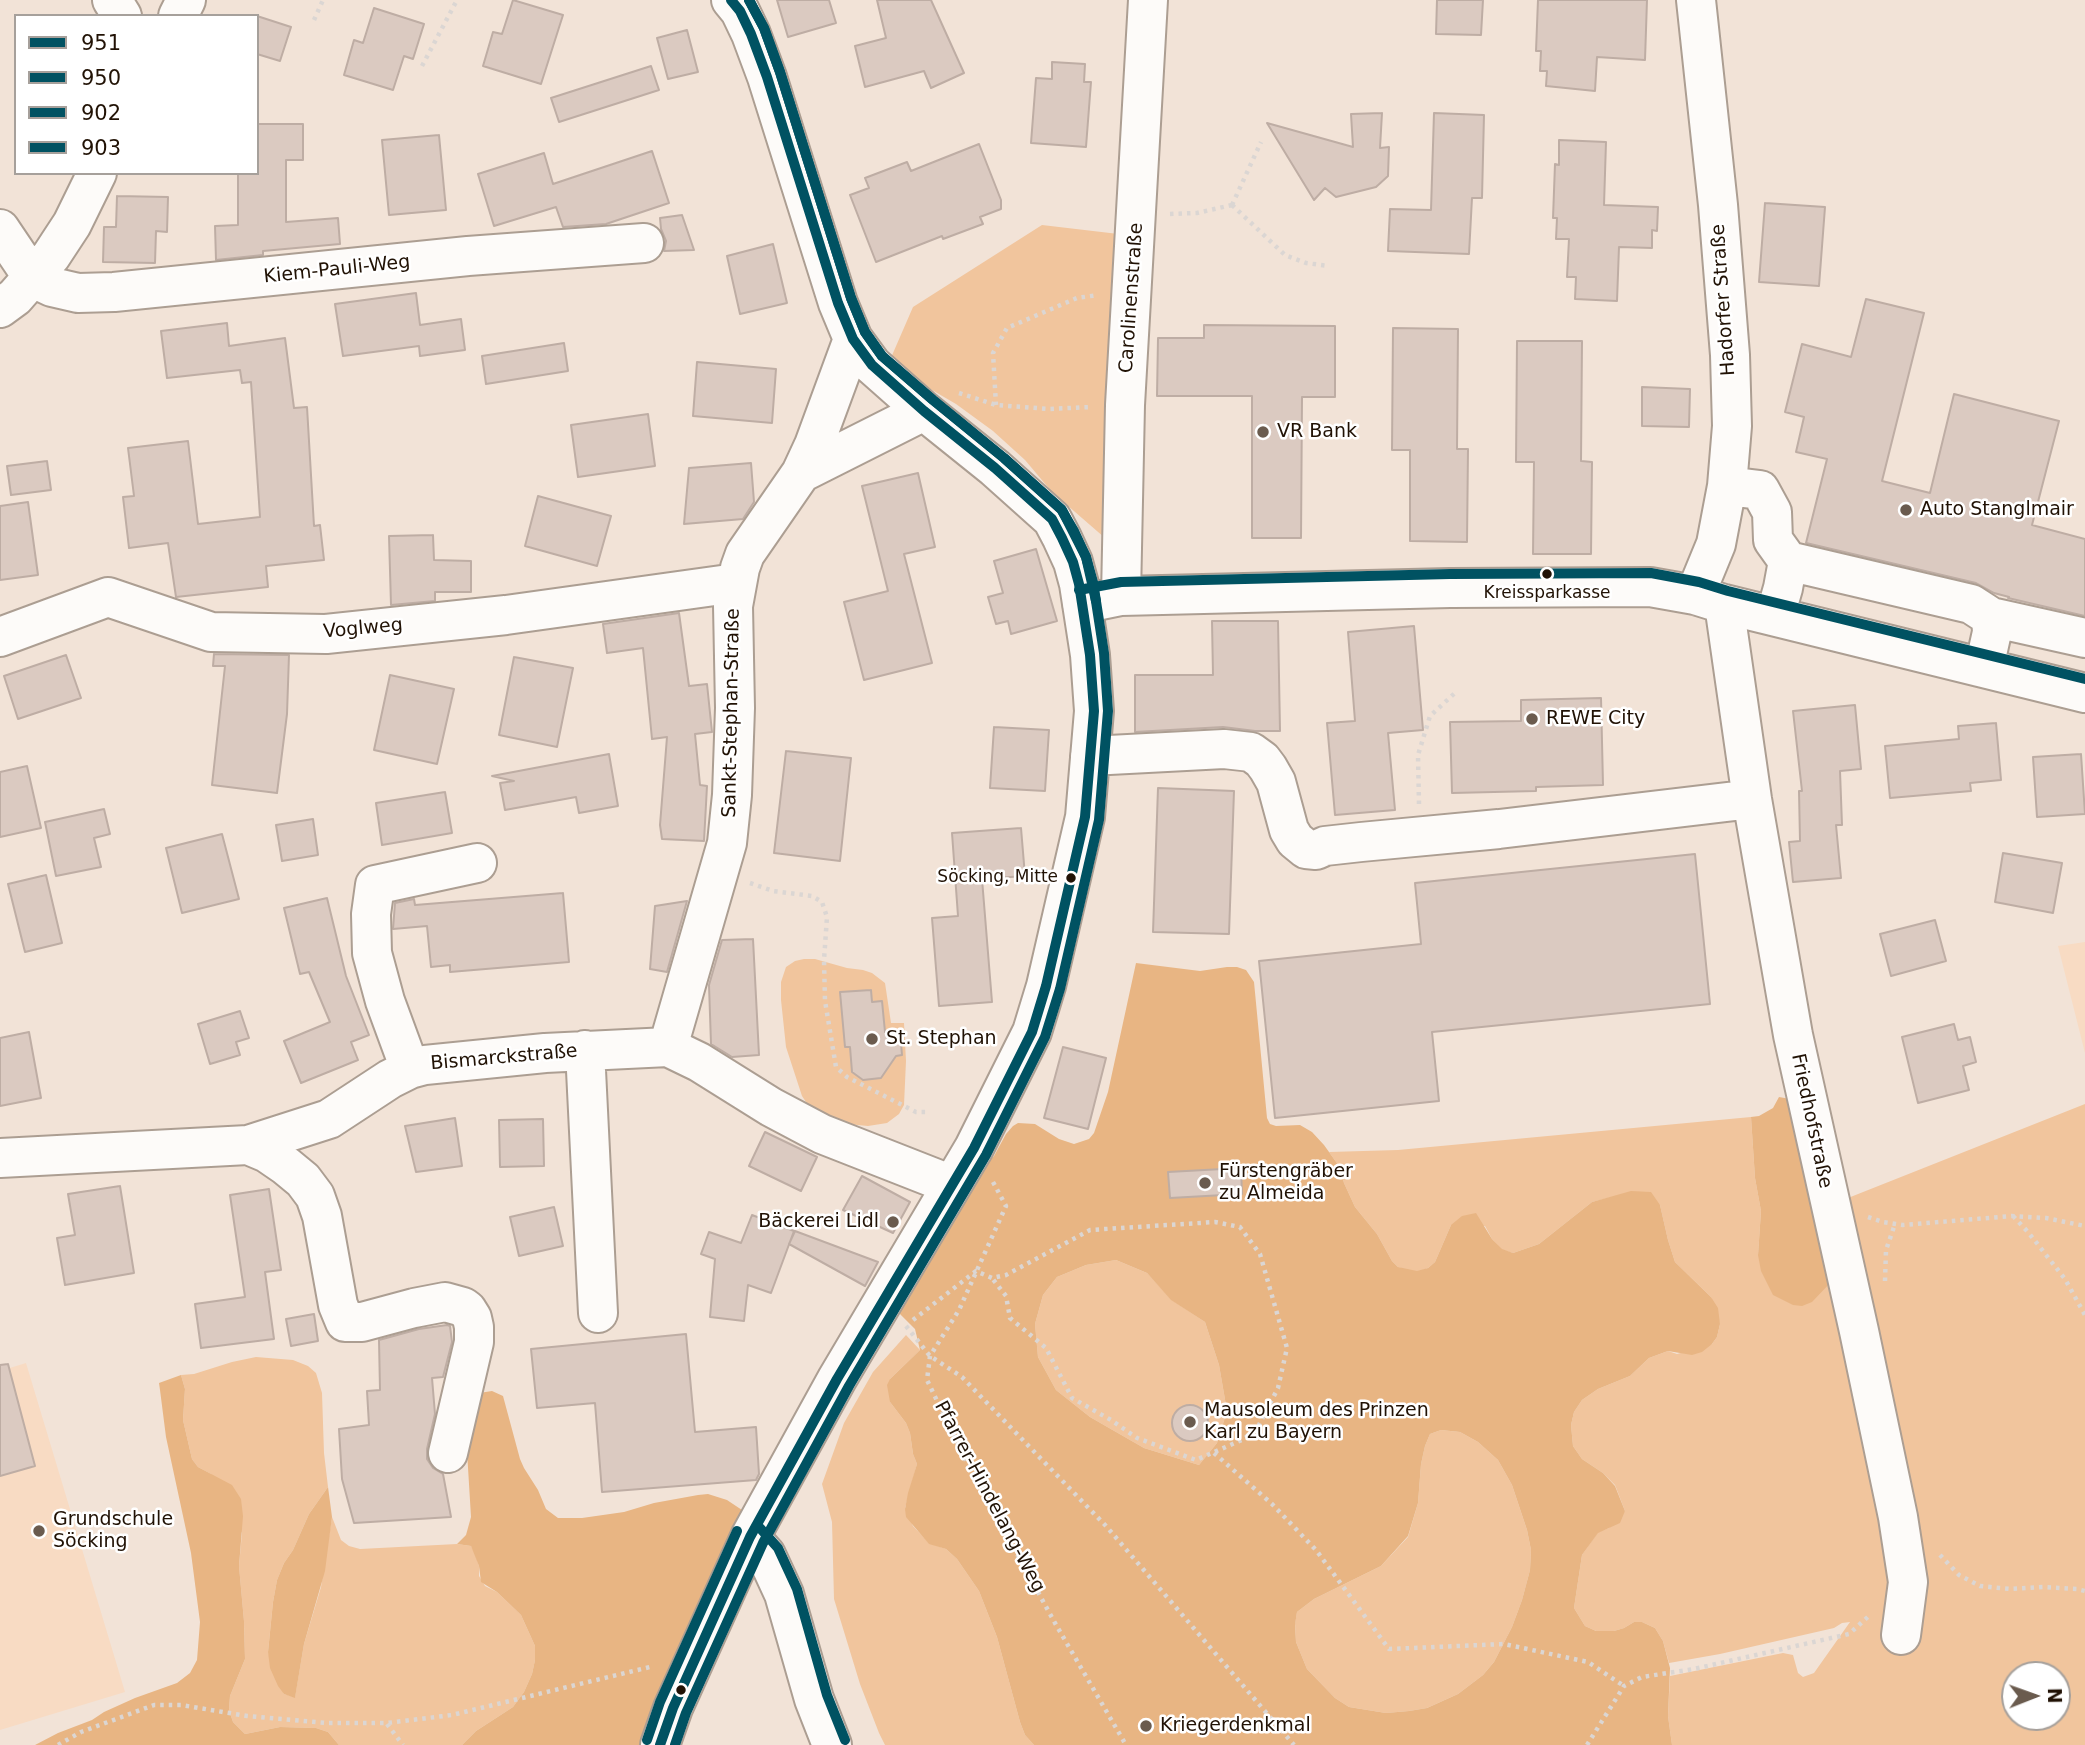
<!DOCTYPE html>
<html>
<head>
<meta charset="utf-8">
<style>
  body { margin:0 }
  #map { position:relative; width:2085px; height:1745px; overflow:hidden; background:#f2e3d7; font-family:"DejaVu Sans",sans-serif }
  canvas { display:block }
  .legend { position:absolute; left:14px; top:14px; width:245px; height:161px; box-sizing:border-box; background:#fff; border:2px solid #a6a09b; margin:0; padding:9px 12px; list-style:none; font-size:21px; color:#211205 }
  .legend li { display:flex; align-items:center; gap:14px; height:35px }
  .legend b { width:35px; border:2px solid #a6a09b }
  .north { position:absolute; left:2001px; top:1661px; width:70px; height:70px; box-sizing:border-box; background:#fff; border:2px solid #a6a09b; border-radius:50%; rotate:89deg; font-size:19px; font-weight:700; line-height:28px; text-align:center; color:#211205 }
  .north::after { content:''; display:block; margin:auto; width:24px; height:32px; background:#6a5b4e; clip-path:polygon(50% 0,100% 100%,50% 72%,0 100%) }
</style>
</head>
<body>
<div id="map">
<canvas width="2085" height="1745"></canvas>
<ul class="legend">
<li><b style="height:9px;background:#005262"></b>951</li>
<li><b style="height:9px;background:#005262"></b>950</li>
<li><b style="height:9px;background:#005262"></b>902</li>
<li><b style="height:9px;background:#005262"></b>903</li>
</ul>
<div class="north">N</div>
</div>
<script>
const g = document.querySelector('canvas').getContext('2d');
g.lineJoin = 'round';
function paint(path, color) { g.fillStyle = color; g.fill(path, 'evenodd'); }
const shape = rows => new Path2D(rows.map(r => 'M' + r).join(''));
function strokePath(path, color, width, dash) { g.strokeStyle = color; g.lineWidth = width; g.lineCap = dash ? 'butt' : 'round'; g.setLineDash(dash || []); g.stroke(path); }
function drawText(font, color, halo, rows, align = 'center') {
  g.font = font + ' "DejaVu Sans",sans-serif'; g.lineWidth = 5; g.setLineDash([]); g.textBaseline = 'middle'; g.strokeStyle = halo; g.fillStyle = color; for (const [text, x, y, turn = 0] of rows) {
    g.save(); g.translate(x, y); g.rotate((+turn || 0) * Math.PI / 180); g.textAlign = isNaN(turn) ? turn : align; if (halo) g.strokeText(text, 0, 0); g.fillText(text, 0, 0); g.restore();
  }
}
const built = shape([
  [2085,942,2085,1053,2058,946],
  [26,1363,125,1692,0,1730,0,1371]
]);
const green = shape([
  [1042,225,1127,235,1105,538,1052,492,1025,460,993,431,956,404,920,383,890,360,913,307],
  [804,959,815,959,847,968,863,970,872,973,885,983,891,1023,904,1023,906,1061,904,1105,899,1114,887,1123,868,1126,837,1123,808,1105,802,1096,786,1047,781,1000,781,982,786,967,795,961],
  [2085,1104,2085,1745,1672,1745,1668,1716,1670,1676,1783,1653,1793,1655,1798,1673,1803,1677,1814,1673,1850,1622,1842,1623,1834,1628,1720,1654,1669,1663,1663,1641,1655,1628,1642,1622,1634,1622,1624,1628,1614,1631,1596,1631,1585,1626,1574,1608,1582,1555,1598,1532,1609,1528,1625,1511,1615,1485,1603,1473,1582,1459,1573,1446,1571,1425,1574,1412,1582,1400,1598,1389,1630,1376,1649,1358,1668,1351,1677,1354,1712,1344,1717,1337,1720,1324,1711,1297,1675,1262,1668,1240,1660,1205,1616,1196,1592,1202,1539,1244,1513,1253,1502,1250,1492,1239,1485,1226,1451,1225,1435,1262,1428,1268,1418,1272,1409,1271,1398,1267,1392,1261,1377,1234,1355,1207,1344,1183,1339,1166,1329,1152,1398,1150,1751,1117,1755,1178,1761,1211,1758,1255,1848,1198],
  [2015,1675,2057,1675,2057,1717,2015,1717],
  [1116,1260,1147,1273,1172,1300,1205,1322,1219,1365,1227,1411,1217,1443,1199,1465,1144,1448,1090,1417,1056,1390,1038,1357,1035,1324,1043,1295,1057,1277,1086,1265],
  [906,1335,920,1350,890,1379,890,1402,906,1423,910,1433,913,1454,917,1464,905,1508,913,1526,929,1543,946,1549,957,1559,979,1591,997,1637,1020,1722,1025,1735,1034,1745,885,1745,879,1733,860,1684,834,1599,832,1522,822,1484,844,1423,873,1372],
  [256,1357,293,1360,308,1366,316,1373,322,1393,324,1453,328,1487,309,1514,293,1550,284,1563,277,1580,273,1602,268,1652,284,1694,295,1697,304,1644,321,1587,332,1517,341,1540,349,1546,360,1549,457,1544,471,1546,475,1553,479,1566,479,1576,485,1586,497,1592,521,1615,535,1646,535,1660,532,1674,524,1692,513,1707,476,1731,462,1745,339,1745,328,1732,316,1728,280,1727,245,1734,233,1722,229,1710,230,1696,245,1659,244,1621,239,1566,242,1533,211,1474,198,1467,192,1459,183,1420,185,1389,181,1375,194,1374,232,1362],
  [1441,1430,1460,1432,1478,1442,1498,1460,1512,1485,1527,1530,1531,1550,1530,1570,1522,1600,1512,1627,1494,1662,1483,1675,1458,1694,1427,1708,1409,1711,1386,1713,1349,1707,1335,1698,1307,1669,1296,1642,1295,1624,1297,1612,1314,1599,1381,1566,1408,1537,1418,1503,1421,1464,1425,1446,1430,1434]
]);
const forest = shape([
  [1136,963,1200,971,1227,967,1237,967,1246,970,1254,982,1267,1118,1270,1124,1276,1126,1300,1125,1312,1132,1324,1145,1339,1166,1344,1183,1355,1207,1377,1234,1392,1261,1398,1267,1417,1271,1428,1268,1435,1262,1451,1225,1462,1216,1476,1213,1492,1239,1502,1249,1513,1253,1539,1244,1592,1202,1631,1191,1651,1192,1660,1205,1668,1240,1675,1262,1711,1297,1718,1308,1720,1324,1717,1337,1712,1344,1702,1352,1692,1355,1668,1351,1649,1358,1630,1376,1598,1389,1582,1400,1574,1412,1571,1425,1573,1446,1582,1459,1603,1473,1615,1486,1625,1511,1620,1523,1598,1533,1582,1555,1574,1608,1585,1626,1596,1631,1614,1631,1624,1628,1634,1622,1642,1622,1655,1628,1663,1641,1670,1668,1668,1716,1672,1745,1034,1745,1025,1735,1020,1722,997,1637,979,1591,957,1559,946,1549,929,1544,906,1517,905,1509,908,1493,917,1464,913,1454,910,1433,906,1423,890,1402,887,1385,890,1379,920,1350,915,1329,900,1314,900,1306,977,1174,994,1156,1006,1134,1013,1126,1018,1123,1035,1124,1059,1139,1074,1144,1089,1139,1094,1133,1108,1092],
  [1116,1260,1147,1273,1171,1300,1205,1322,1219,1365,1227,1411,1217,1443,1199,1465,1144,1448,1090,1417,1056,1390,1038,1357,1035,1324,1043,1295,1057,1277,1086,1265],
  [1441,1430,1460,1432,1478,1442,1498,1460,1512,1485,1527,1530,1531,1550,1530,1570,1522,1600,1512,1627,1494,1662,1483,1675,1458,1694,1427,1708,1409,1711,1386,1713,1349,1707,1335,1698,1307,1669,1296,1642,1295,1625,1297,1612,1314,1599,1381,1566,1408,1536,1418,1503,1421,1464,1425,1446,1430,1434],
  [1779,1097,1790,1099,1831,1282,1812,1302,1802,1306,1793,1305,1773,1295,1761,1271,1758,1255,1761,1211,1755,1178,1751,1117,1759,1116,1773,1108],
  [181,1375,185,1389,183,1420,192,1459,198,1467,232,1485,241,1499,243,1516,239,1566,244,1621,245,1659,230,1696,229,1710,233,1722,245,1734,280,1727,316,1728,328,1732,339,1745,35,1745,58,1733,92,1720,104,1712,135,1698,177,1683,190,1673,197,1660,200,1622,191,1553,166,1437,160,1390,159,1383],
  [492,1391,503,1396,520,1459,524,1468,538,1490,546,1509,558,1518,582,1518,624,1512,654,1503,698,1495,708,1494,727,1500,748,1514,646,1745,462,1745,476,1731,513,1707,524,1692,532,1674,535,1660,535,1646,521,1615,497,1592,481,1582,479,1566,471,1546,457,1544,466,1535,471,1517,467,1451,473,1394],
  [328,1487,332,1517,325,1571,304,1644,295,1698,284,1694,278,1686,270,1668,268,1652,273,1602,277,1580,284,1563,293,1550,309,1514]
]);
const building = shape([
  [513,0,563,15,541,84,483,66,493,32,502,34,513,0],
  [777,0,829,0,836,23,788,37,777,0],
  [877,0,931,0,964,73,931,88,924,71,865,87,855,46,886,38,877,0],
  [1437,0,1483,0,1481,35,1436,34,1437,0],
  [1538,0,1647,0,1645,60,1597,57,1595,91,1546,86,1547,71,1540,71,1541,51,1536,51,1538,0],
  [374,8,424,24,413,59,404,56,393,90,344,75,354,40,363,43,374,8],
  [257,16,291,27,280,61,257,54,257,16],
  [687,30,698,72,668,79,657,38,687,30],
  [1052,62,1085,64,1084,82,1091,82,1086,147,1031,143,1036,78,1052,79,1052,62],
  [651,66,659,90,559,122,551,98,651,66],
  [1382,113,1380,148,1389,147,1388,176,1376,187,1336,197,1325,188,1314,200,1267,123,1353,147,1351,114,1382,113],
  [1434,113,1484,115,1482,198,1472,198,1469,254,1388,251,1390,209,1431,210,1434,113],
  [257,124,303,124,303,160,286,160,286,222,338,218,340,244,263,251,263,255,216,260,215,226,238,225,238,173,257,173,257,124],
  [439,135,446,210,389,215,382,140,439,135],
  [1559,140,1606,142,1604,205,1658,207,1657,231,1652,230,1652,248,1619,247,1617,301,1575,299,1576,277,1567,277,1569,239,1556,239,1557,218,1553,218,1555,164,1559,165,1559,140],
  [979,144,1001,200,1001,209,980,217,983,224,943,239,942,236,876,262,850,195,869,188,865,178,907,162,911,171,979,144],
  [652,151,669,203,606,224,563,227,556,207,494,226,478,174,544,153,553,184,652,151],
  [117,196,168,197,167,232,156,231,155,263,103,262,104,227,116,227,117,196],
  [1765,203,1825,207,1819,286,1759,282,1765,203],
  [682,215,694,250,664,251,666,241,661,229,660,218,682,215],
  [773,244,787,303,740,314,727,256,773,244],
  [416,293,420,325,461,319,465,350,420,356,419,346,343,356,335,304,416,293],
  [1866,299,1924,313,1882,481,1930,493,1954,394,2059,421,2032,525,2085,539,2085,616,2008,598,2009,597,1994,593,1976,583,1806,543,1827,459,1796,452,1804,417,1785,412,1802,344,1851,357,1866,299],
  [227,323,229,346,285,338,294,408,307,407,314,526,320,525,324,560,266,566,268,587,176,597,168,543,129,548,123,497,134,496,128,448,188,441,198,524,260,517,251,382,242,383,240,370,167,378,161,331,227,323],
  [1204,325,1335,326,1335,397,1302,397,1301,538,1252,538,1252,396,1157,396,1158,338,1204,338,1204,325],
  [1393,328,1458,329,1457,449,1468,449,1467,542,1410,541,1410,450,1392,450,1393,328],
  [1517,341,1582,341,1581,461,1592,462,1591,554,1533,554,1534,462,1516,462,1517,341],
  [564,343,568,371,486,384,482,356,564,343],
  [697,362,776,369,772,423,693,416,697,362],
  [1642,387,1690,389,1689,427,1642,426,1642,387],
  [648,414,655,466,578,477,571,425,648,414],
  [47,461,51,490,11,495,7,466,47,461],
  [751,463,754,502,743,519,684,524,689,468,751,463],
  [918,473,935,547,904,554,932,663,864,680,844,602,888,591,862,486,918,473],
  [538,496,611,516,597,566,525,546,538,496],
  [28,502,38,575,0,580,0,506,28,502],
  [433,535,434,560,471,561,471,592,435,592,435,601,391,605,389,536,433,535],
  [1036,549,1057,621,1011,634,1008,621,996,624,988,597,1003,593,994,561,1036,549],
  [679,613,689,686,707,684,712,732,695,734,700,785,707,786,704,841,662,839,660,825,667,737,652,739,643,648,607,653,603,624,679,613],
  [1212,621,1278,621,1280,731,1255,731,1223,727,1135,732,1135,675,1213,675,1212,621],
  [1414,626,1423,730,1388,733,1395,810,1335,815,1327,723,1355,721,1348,632,1414,626],
  [214,654,289,655,287,714,277,793,212,785,225,666,213,666,214,654],
  [66,655,81,698,18,719,4,676,66,655],
  [514,657,573,668,557,747,499,735,514,657],
  [390,675,454,689,437,764,374,750,390,675],
  [1601,698,1603,785,1536,787,1536,791,1452,793,1450,722,1521,721,1521,700,1601,698],
  [1855,705,1861,769,1840,771,1842,825,1836,825,1841,878,1793,882,1789,842,1800,841,1799,791,1802,791,1793,711,1855,705],
  [1996,723,2001,780,1970,783,1971,791,1890,798,1885,746,1959,739,1958,726,1996,723],
  [994,727,1049,730,1045,791,990,788,994,727],
  [786,751,851,758,840,861,774,853,786,751],
  [609,754,618,806,579,813,576,797,505,810,500,783,514,781,492,776,609,754],
  [2081,754,2085,814,2037,817,2033,757,2081,754],
  [27,766,41,828,0,837,0,772,27,766],
  [1158,788,1234,791,1229,934,1153,932,1158,788],
  [445,792,452,833,382,845,376,803,445,792],
  [104,809,110,834,94,838,101,867,56,876,45,822,104,809],
  [313,819,318,855,282,861,276,825,313,819],
  [1021,828,1025,876,982,879,992,1002,939,1006,932,918,958,916,952,833,1021,828],
  [222,834,239,899,182,913,166,848,222,834],
  [2003,853,2062,863,2053,913,1995,902,2003,853],
  [1695,854,1710,1004,1432,1032,1439,1101,1275,1118,1259,961,1421,944,1415,883,1695,854],
  [46,875,62,943,25,952,8,884,46,875],
  [563,893,569,962,450,972,450,965,431,967,427,926,393,929,395,903,414,899,415,905,563,893],
  [327,898,346,976,369,1035,351,1042,358,1060,301,1083,284,1041,330,1022,309,972,300,974,284,908,327,898],
  [687,901,667,972,650,969,655,906,687,901],
  [1935,920,1946,961,1891,976,1880,934,1935,920],
  [753,939,759,1055,732,1057,711,1044,709,985,722,940,753,939],
  [871,990,872,1002,882,1001,885,1032,900,1031,902,1055,896,1056,881,1078,863,1080,852,1072,850,1047,845,1047,840,992,871,990],
  [240,1011,249,1038,236,1042,240,1055,210,1064,198,1024,240,1011],
  [1954,1024,1958,1040,1970,1037,1976,1062,1963,1066,1969,1090,1918,1103,1902,1037,1954,1024],
  [29,1032,41,1098,0,1106,0,1038,29,1032],
  [1063,1047,1106,1058,1088,1129,1044,1118,1063,1047],
  [455,1118,462,1166,416,1172,405,1126,455,1118],
  [543,1119,544,1166,500,1167,499,1120,543,1119],
  [765,1132,817,1157,801,1191,749,1166,765,1132],
  [1241,1168,1242,1194,1170,1198,1168,1172,1241,1168],
  [862,1176,910,1202,893,1233,843,1210,862,1176],
  [120,1186,134,1273,65,1285,57,1238,75,1235,68,1194,120,1186],
  [269,1189,281,1270,265,1272,274,1339,201,1348,195,1304,245,1297,230,1195,269,1189],
  [554,1207,563,1246,519,1256,510,1217,554,1207],
  [752,1215,794,1231,771,1293,748,1285,744,1321,710,1317,715,1259,701,1254,709,1232,741,1243,752,1215],
  [795,1231,878,1262,865,1286,789,1244,795,1231],
  [314,1314,318,1341,291,1346,286,1319,314,1314],
  [447,1325,450,1326,452,1342,443,1377,432,1378,435,1414,427,1449,427,1459,433,1468,443,1474,451,1517,354,1523,342,1479,339,1429,369,1425,367,1391,380,1390,379,1340,419,1329,447,1325],
  [686,1334,695,1432,756,1427,759,1474,756,1480,602,1492,595,1403,537,1408,531,1349,686,1334],
  [8,1364,35,1466,0,1476,0,1365,8,1364],
  '1172 1423a18 18 0 1 1 36 0a18 18 0 1 1-36 0Z'
]);
const path = shape([
  [314,20,323,0],
  [422,66,457,0],
  [1232,205,1285,255,1306,263,1329,266],
  [1232,205,1261,142],
  [1170,214,1197,213,1232,205],
  [959,393,996,405,1049,409,1091,407],
  [996,405,993,353,1007,328,1077,298,1098,295],
  [1419,804,1418,755,1430,716,1456,692],
  [750,883,773,891,812,896,822,902,827,917,824,960,825,1001,836,1067,847,1077,916,1112,929,1112],
  [993,1182,1006,1206,959,1310,930,1356,927,1380,968,1465,1055,1623,1126,1745],
  [2013,1216,2028,1232,2065,1279,2085,1315],
  [1868,1217,1883,1222,1903,1225,2012,1216,2046,1218,2085,1226],
  [1885,1281,1886,1250,1895,1224],
  [913,1320,976,1271,992,1278,1006,1275,1090,1230,1215,1222,1240,1227,1260,1254,1287,1348,1278,1388,1259,1425,1244,1439,1196,1460,1137,1438,1111,1420,1072,1398,1046,1348,1010,1318,1006,1296,992,1278],
  [906,1326,930,1356,962,1377,1106,1526,1294,1745],
  [1214,1453,1272,1504,1316,1550,1389,1649,1504,1644,1588,1662,1624,1686],
  [1940,1555,1959,1575,1980,1586,2010,1589,2043,1587,2077,1589,2085,1591],
  [387,1724,403,1745],
  [58,1745,81,1732,154,1705,181,1705,247,1716,327,1723,387,1723,452,1715,654,1666],
  [1587,1745,1624,1686,1642,1677,1694,1669,1849,1634,1870,1615]
]);
const minor = shape([
  [112,0,122,16],
  [178,16,186,0],
  [0,229,33,278,52,287,78,293,114,292,468,256,644,243],
  [0,308,15,297,51,256,72,224,97,173],
  [801,473,814,445,853,339],
  [1727,486,1760,490,1772,512,1773,540,1788,561,1783,588,1775,616],
  [1788,561,1971,604,1991,617,1992,632,1984,668],
  [1695,595,1716,544,1727,486,1732,426,1730,355,1718,205,1696,0],
  [1121,596,1125,405,1148,0],
  [1082,604,1121,596,1450,588,1650,587,1695,595,1724,604,2085,693],
  [1724,604,1752,799,1793,1035,1859,1331,1898,1517,1908,1582,1901,1635],
  [1991,617,2085,638],
  [0,637,108,597,211,632,326,634,506,615,736,583],
  [1090,756,1224,749,1251,752,1262,760,1268,768,1276,782,1289,830,1295,840,1306,849,1316,850,1325,846,1361,842,1499,829,1752,799],
  [668,1047,727,843,732,795,735,708,733,606,740,568,745,554,801,473,924,411],
  [585,1050,598,1313],
  [410,1069,385,1001,372,953,371,914,375,885,477,863],
  [248,1145,267,1153,286,1166,303,1180,315,1196,322,1216,338,1305,345,1322,362,1322,414,1308,445,1302,463,1307,467,1310,472,1318,474,1327,474,1342,448,1453],
  [0,1158,248,1145,329,1119,390,1079,410,1069,425,1065,545,1053,668,1047,699,1062,771,1107,822,1134,952,1185],
  [750,1537,766,1555,784,1594,814,1699,832,1745],
  [660,1745,673,1708,750,1537,837,1379,974,1148,1032,1032,1046,986,1085,817,1094,711,1090,655,1079,584,1073,562,1062,538,1052,519,995,468,924,411,872,365,853,339,838,303,767,77,751,34,740,11,731,0]
]);
const bus1 = shape([
  [660,1745,673,1708,750,1537,837,1379,974,1148,1032,1032,1046,986,1085,817,1094,711,1090,655,1079,584,1073,562,1062,538,1052,519,995,468,924,411,872,365,853,339,838,303,767,77,751,34,740,11,731,0]
]);
const bus2 = shape([
  [675,1745,686,1713,763,1543,849,1386,986,1155,1045,1037,1060,989,1099,820,1108,711,1104,653,1093,582,1086,557,1074,531,1061,509,1004,458,933,400,882,356,865,332,851,298,780,72,764,28,749,0]
]);
const bus3 = shape([
  [749,0,764,28,780,72,851,298,865,332,882,356,933,400,1004,458,1062,510,1086,557,1096,601],
  [1079,590,1121,582,1450,574,1651,573,1699,582,1728,591,2085,679]
]);
const bus4 = shape([
  [760,1528,778,1548,797,1589,827,1695,845,1740],
  [647,1740,660,1702,737,1531]
]);
const markers = [
  [1263,432,7,"#6a5b4e"],
  [1906,510,7,"#6a5b4e"],
  [1547,574,6,"#211205"],
  [1532,719,7,"#6a5b4e"],
  [1071,878,6,"#211205"],
  [872,1039,7,"#6a5b4e"],
  [1205,1183,7,"#6a5b4e"],
  [893,1222,7,"#6a5b4e"],
  [1190,1422,7,"#6a5b4e"],
  [39,1531,7,"#6a5b4e"],
  [681,1690,6,"#211205"],
  [1146,1726,7,"#6a5b4e"]
];
const busNames = [
  ["Kreissparkasse",1547,594],
  ["Söcking, Mitte",1058,878,"right"]
];
const streetNames = [
  ["Kiem-Pauli-Weg",337,270,-6],
  ["Carolinenstraße",1132,298,-86],
  ["Hadorfer Straße",1724,300,-94],
  ["Voglweg",363,629,-5],
  ["Sankt-Stephan-Straße",732,713,-89],
  ["Bismarckstraße",504,1058,-5],
  ["Friedhofstraße",1811,1121,78],
  ["Pfarrer-Hindelang-Weg",989,1497,62]
];
const poiNames = [
  ["VR Bank",1277,432],
  ["Auto Stanglmair",1920,510],
  ["REWE City",1546,719],
  ["St. Stephan",886,1039],
  ["Fürstengräber",1219,1172],
  ["zu Almeida",1219,1194],
  ["Bäckerei Lidl",879,1222,"right"],
  ["Mausoleum des Prinzen",1204,1411],
  ["Karl zu Bayern",1204,1433],
  ["Grundschule",53,1520],
  ["Söcking",53,1542],
  ["Kriegerdenkmal",1160,1726]
];
paint(built, '#f8dbc3');
paint(green, '#f1c59d');
paint(forest, '#e8b583');
paint(building, '#dbcac1');
strokePath(building, '#beada4', 2);
strokePath(minor, '#ac9e92', 42);
strokePath(path, '#dbd6d3', 4.5, [3.5, 5]);
strokePath(minor, '#fdfbf9', 38);
strokePath(bus1, '#005262', 10);
strokePath(bus2, '#005262', 10);
strokePath(bus3, '#005262', 10);
strokePath(bus4, '#005262', 10);
for (const [x, y, r, color] of markers) { const dot = new Path2D(); dot.arc(x, y, r, 0, 2 * Math.PI); g.fillStyle = color; g.fill(dot); strokePath(dot, '#fff', 2.5); }
drawText('17px', '#211205', '#fff', busNames);
drawText('19px', '#211205', '#fff', streetNames);
drawText('19px', '#211205', '#fff', poiNames, 'left');
</script>
</body>
</html>
